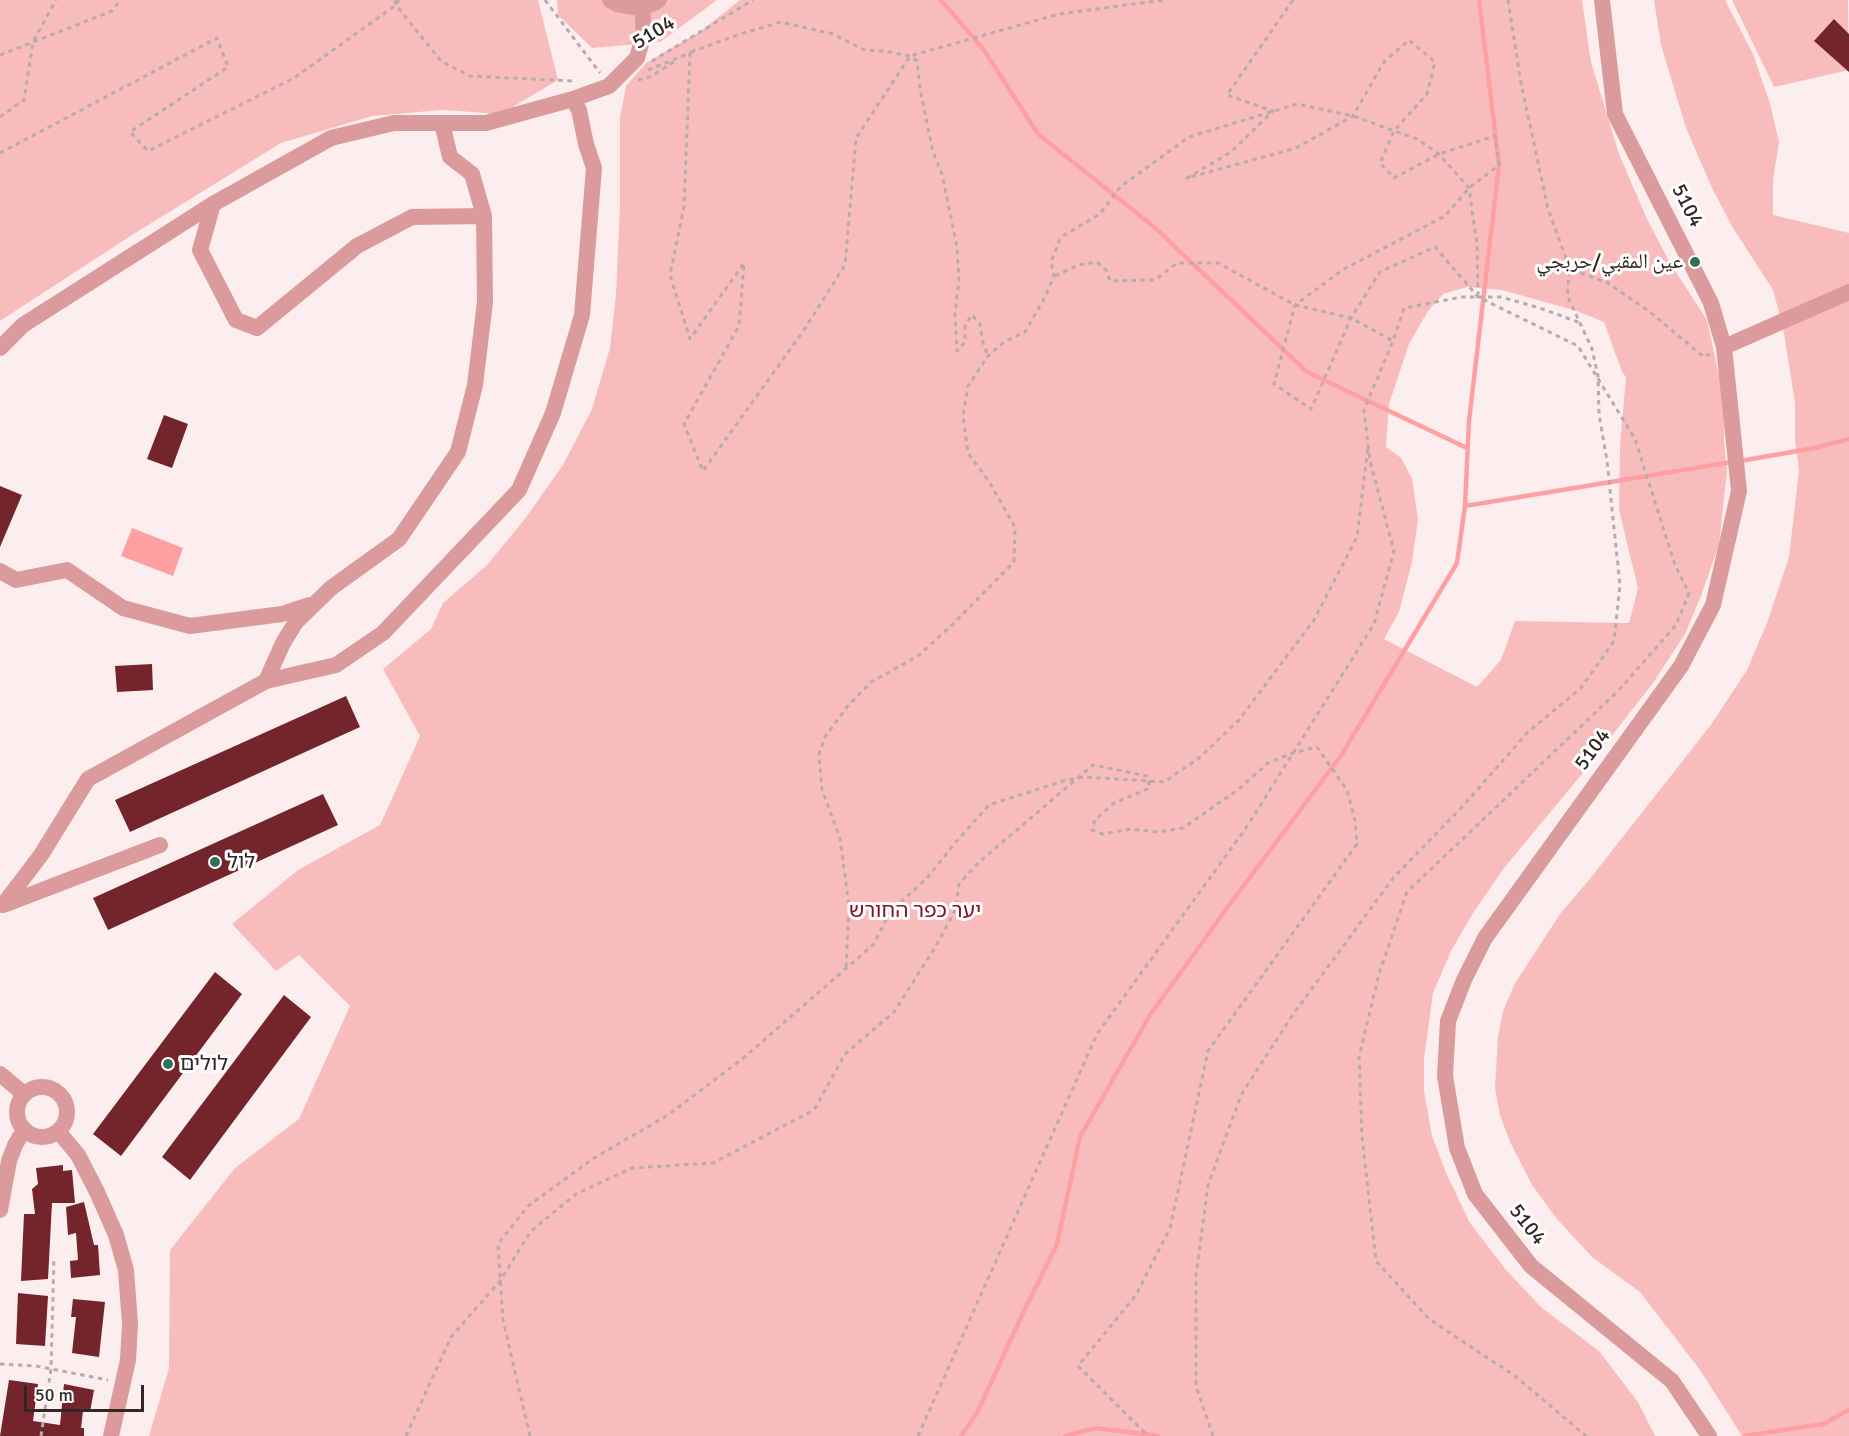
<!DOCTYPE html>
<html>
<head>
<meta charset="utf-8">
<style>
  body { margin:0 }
  #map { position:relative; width:1849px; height:1436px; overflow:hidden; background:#fceeee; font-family:Signika,sans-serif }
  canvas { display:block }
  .scale { position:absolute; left:24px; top:1385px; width:120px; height:27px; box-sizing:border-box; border:3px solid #322626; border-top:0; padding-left:8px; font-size:18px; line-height:21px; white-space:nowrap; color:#322626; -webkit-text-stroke:4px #fff; paint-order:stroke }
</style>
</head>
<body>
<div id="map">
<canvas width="1849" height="1436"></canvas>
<div class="scale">50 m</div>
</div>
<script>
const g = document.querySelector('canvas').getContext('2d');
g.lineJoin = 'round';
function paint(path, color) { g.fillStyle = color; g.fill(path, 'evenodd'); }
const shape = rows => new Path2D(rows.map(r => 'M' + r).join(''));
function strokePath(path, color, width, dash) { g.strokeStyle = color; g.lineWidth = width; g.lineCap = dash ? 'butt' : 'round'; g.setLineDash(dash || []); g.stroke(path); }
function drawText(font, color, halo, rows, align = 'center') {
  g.font = font + ' Signika,"Noto Naskh Arabic","Noto Sans Hebrew",sans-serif'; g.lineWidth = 6; g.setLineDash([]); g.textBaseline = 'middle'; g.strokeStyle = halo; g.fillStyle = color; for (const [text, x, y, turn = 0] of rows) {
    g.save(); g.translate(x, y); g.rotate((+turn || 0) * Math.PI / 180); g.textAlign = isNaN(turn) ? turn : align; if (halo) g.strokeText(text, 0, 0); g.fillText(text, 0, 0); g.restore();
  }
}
const green = shape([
  [0,0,538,0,558,80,501,114,442,110,372,116,281,143,132,235,0,321],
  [557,0,717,0,660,42,592,48,558,15],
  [740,0,1582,0,1591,62,1619,154,1647,219,1670,263,1707,320,1720,381,1724,410,1724,442,1727,471,1719,544,1701,596,1685,634,1653,683,1582,774,1504,868,1473,913,1451,951,1433,993,1424,1058,1424,1091,1432,1136,1446,1173,1470,1223,1506,1270,1542,1308,1599,1351,1638,1402,1655,1436,149,1436,169,1368,170,1250,235,1168,299,1119,350,1006,299,955,276,971,232,924,298,870,380,825,420,736,383,669,431,629,443,603,487,565,524,520,563,465,592,409,610,348,616,294,620,205,620,117,626,86,646,63,701,31],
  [1467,287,1502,290,1577,311,1604,322,1622,372,1626,377,1620,446,1619,510,1638,588,1629,623,1515,621,1501,660,1477,687,1384,639,1399,612,1412,562,1418,519,1412,478,1401,458,1386,447,1389,404,1409,344,1428,311,1443,294],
  [1654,0,1725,0,1753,54,1770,104,1779,142,1773,180,1773,215,1849,233,1849,1436,1742,1436,1700,1370,1640,1292,1592,1257,1557,1219,1532,1185,1510,1142,1500,1115,1495,1088,1498,1037,1503,1011,1514,985,1560,914,1589,880,1710,726,1747,670,1767,623,1789,557,1799,470,1795,440,1795,403,1783,327,1773,290,1733,228,1712,188,1686,128,1661,45],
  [1732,0,1848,0,1849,70,1774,87]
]);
const water = shape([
  [132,528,183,548,173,576,121,556]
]);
const stream = shape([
  [941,0,984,50,1038,134,1153,226,1307,372,1467,448],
  [1740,461,1815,448,1849,439],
  [1465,506,1732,462],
  [961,1436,977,1413,1023,1313,1057,1244,1080,1137,1150,1015,1227,908,1342,754,1457,563,1465,506,1469,421,1499,165,1479,0],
  [1065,1436,1096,1428,1158,1436],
  [1745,1436,1823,1424,1849,1410]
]);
const building = shape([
  [1834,19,1849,34,1849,72,1814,41],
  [164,415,188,424,172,468,147,459],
  [0,486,22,495,0,547],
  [152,664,153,690,117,692,115,666],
  [346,696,360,727,130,832,115,800],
  [323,794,338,825,108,930,93,898],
  [215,972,242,994,121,1156,93,1134],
  [284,995,311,1017,190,1180,162,1157],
  [63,1165,63,1171,72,1170,75,1203,52,1203,48,1279,21,1281,24,1214,35,1214,32,1189,38,1184,36,1168],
  [84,1202,94,1245,98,1245,100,1275,71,1278,70,1261,78,1260,76,1233,68,1235,66,1207],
  [18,1293,48,1296,45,1346,16,1344],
  [73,1299,105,1302,99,1357,72,1353,76,1317,71,1317],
  [9,1380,38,1384,33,1421,60,1425,64,1384,94,1390,90,1412,83,1411,81,1428,84,1428,84,1436,0,1436]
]);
const path = shape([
  [395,0,396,5,441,61,470,76,572,81],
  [545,0,600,73],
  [1293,0,1227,95,1273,111,1231,152,1187,178,1296,148,1353,116,1384,62,1409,40,1435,62,1427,94,1394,131,1380,163,1394,178,1439,154,1495,136,1499,165,1469,188,1445,216,1344,269,1295,305,1274,384,1311,409,1351,318,1380,272,1435,247,1478,297,1578,346,1635,439,1675,565,1689,593,1676,625,1618,691,1407,892,1379,974,1359,1057,1362,1137,1376,1261,1429,1319,1515,1376,1586,1436],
  [1508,0,1521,83,1548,209,1570,269],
  [691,52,740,34,781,22,833,34,864,50,884,51,910,56,917,61,920,89,933,152,942,174,957,247,959,281,955,312,957,351,965,342,965,325,972,315,980,324,983,343,988,356],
  [0,55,112,11,120,0],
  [652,61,753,0],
  [648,70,690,53,684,207,670,275,690,339,744,263,739,326,684,424,703,471,804,330,845,265,856,138,910,56,1059,14,1164,0],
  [638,80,650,77,677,60],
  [0,117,24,100,33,42,56,0],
  [0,153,217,38,228,67,130,132,148,151,294,78,396,5,399,0],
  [1055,276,1078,265,1097,262,1106,270,1110,281,1155,280,1177,263,1218,263,1295,305,1351,318,1393,341],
  [846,967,849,906,840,838,822,790,819,754,825,737,847,707,871,682,918,656,953,624,1014,562,1015,527,990,483,968,453,963,416,968,386,988,356,1004,342,1025,332,1045,297,1054,276,1051,261,1061,237,1100,214,1120,187,1189,137,1297,104,1353,116,1417,139,1439,154,1469,188,1477,245,1478,295],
  [0,1364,36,1366,108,1380],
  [41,1436,51,1369,54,1257],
  [406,1436,451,1337,500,1281,531,1231,576,1194,632,1168,713,1163,814,1110,845,1054,894,1012,933,951,956,909,959,884,978,863,1093,765,1147,776,1150,788,1114,803,1095,820,1092,830,1103,834,1131,829,1158,832,1183,828,1239,789,1268,763,1293,753,1317,747,1347,790,1355,820,1357,844,1208,1051,1170,1228,1136,1295,1078,1366,1146,1434,1145,1436],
  [530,1436,503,1320,498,1244,528,1206,594,1158,668,1115,741,1060,874,944,890,912,927,878,956,842,989,805,1063,781,1084,777,1164,782,1199,758,1239,720,1314,620,1357,537,1368,447],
  [918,1436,1097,1034,1246,828,1374,624,1394,551,1370,461,1364,410,1393,341,1404,308,1462,297,1501,297,1540,308,1578,322],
  [1213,1436,1196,1386,1196,1276,1208,1185,1241,1095,1294,1013,1394,877,1463,806,1528,732,1581,688,1614,641,1620,585,1607,461,1599,414,1598,376,1592,349,1567,295,1570,269,1608,283,1650,312,1704,357,1710,354]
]);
const minor = shape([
  [610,0,617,4,634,7,652,4,659,0],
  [1602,0,1615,114,1711,303,1724,347,1739,491,1713,605,1681,666,1485,938,1464,980,1448,1021,1445,1076,1457,1148,1475,1194,1531,1266,1672,1381,1709,1436],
  [442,123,450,157,472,174,484,216,412,217,357,246,257,328,236,320,200,250,213,204,331,138,394,123,486,123,573,99],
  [1724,347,1849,292],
  [0,348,23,325,213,204],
  [0,571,16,580,67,570,123,608,190,626,282,614,309,605],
  [266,681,283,643,296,622,331,588,399,539,458,452,475,385,485,302,484,216],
  [6,904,160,845],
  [3,905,41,855,88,779,266,681,336,665,383,633,519,490,553,413,582,315,594,168,586,144,579,110,573,99,609,86,637,58,644,34,642,6],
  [0,1074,24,1094],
  '17 1112a25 25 0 1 1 50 0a25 25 0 1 1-50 0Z',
  [58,1131,78,1155,97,1192,116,1235,126,1270,130,1324,128,1360,111,1436],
  [0,1210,9,1161,15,1145,24,1130]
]);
const markers = [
  [1695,262,6,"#33705b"],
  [215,862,6,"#33705b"],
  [168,1064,6,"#33705b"]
];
const streetNames = [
  ["5104",654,33,-31],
  ["5104",1687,206,63],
  ["5104",1593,750,-54],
  ["5104",1527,1225,52]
];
const poiNames = [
  ["عين المقبي/حربجي",1683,262,"right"],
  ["לול",227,862],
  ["לולים",180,1064]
];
const parkNames = [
  ["יער כפר החורש",915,911]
];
paint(green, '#f9bcbc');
paint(water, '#fea0a2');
strokePath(stream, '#fea0a2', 4.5);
paint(building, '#74242b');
strokePath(path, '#b8abab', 3, [4.5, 4.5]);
strokePath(minor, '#db9a9b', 16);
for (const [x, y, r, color] of markers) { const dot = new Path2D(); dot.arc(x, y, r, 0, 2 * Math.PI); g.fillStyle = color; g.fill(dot); strokePath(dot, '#fff', 2); }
drawText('21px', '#322626', '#fff', streetNames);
drawText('21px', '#322626', '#fff', poiNames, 'left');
drawText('21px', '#811426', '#fff', parkNames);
</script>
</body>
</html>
